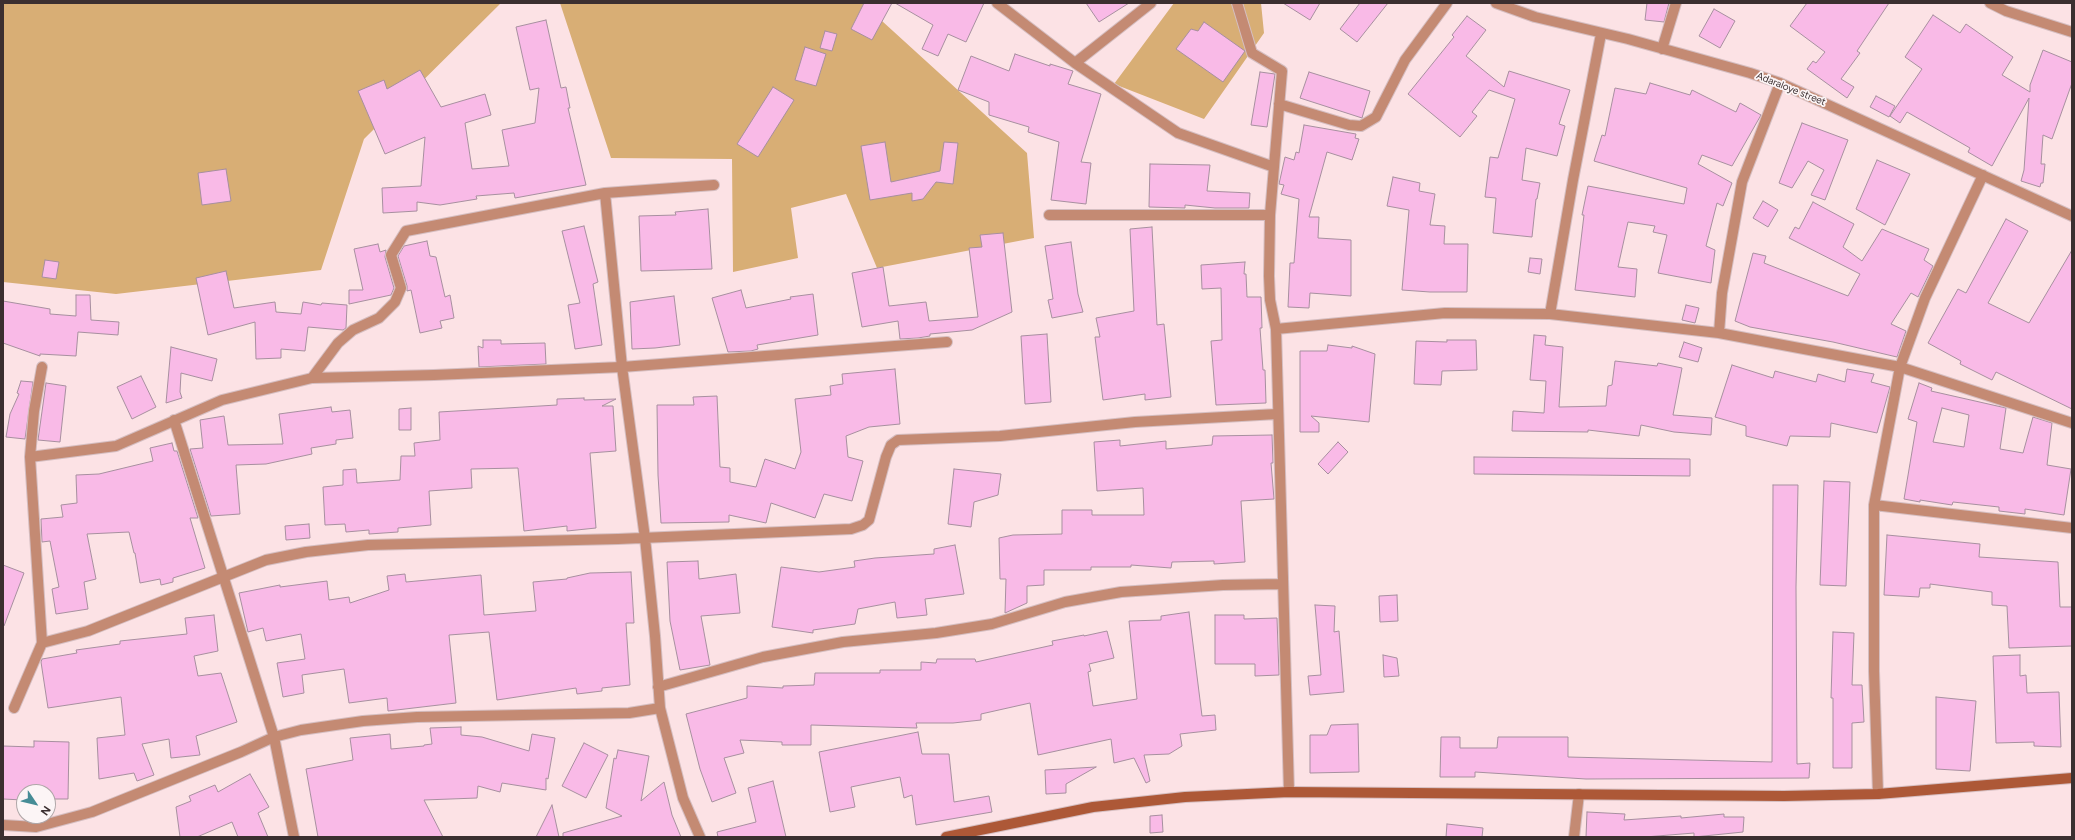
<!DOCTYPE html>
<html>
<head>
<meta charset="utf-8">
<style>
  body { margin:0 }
  #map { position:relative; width:2075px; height:840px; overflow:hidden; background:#fce2e5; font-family:Figtree,sans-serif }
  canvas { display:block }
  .frame { position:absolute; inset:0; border:4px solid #3b2f30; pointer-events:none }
  .north { position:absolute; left:16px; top:784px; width:40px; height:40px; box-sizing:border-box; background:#fcf5f6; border:1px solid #afa6a7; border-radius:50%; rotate:125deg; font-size:11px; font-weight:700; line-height:16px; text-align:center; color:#3b2f30 }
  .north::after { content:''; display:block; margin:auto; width:14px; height:18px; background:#468c96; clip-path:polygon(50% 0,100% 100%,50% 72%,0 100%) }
</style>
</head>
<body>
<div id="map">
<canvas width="2075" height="840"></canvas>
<div class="frame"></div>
<div class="north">N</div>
</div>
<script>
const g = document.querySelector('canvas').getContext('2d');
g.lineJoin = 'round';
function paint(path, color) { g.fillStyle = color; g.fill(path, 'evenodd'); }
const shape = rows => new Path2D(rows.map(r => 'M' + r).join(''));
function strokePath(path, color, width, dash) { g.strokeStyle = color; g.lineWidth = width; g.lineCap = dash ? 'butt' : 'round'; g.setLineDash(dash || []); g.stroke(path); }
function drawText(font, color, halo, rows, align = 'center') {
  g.font = font + ' Figtree,sans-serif'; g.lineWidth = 3.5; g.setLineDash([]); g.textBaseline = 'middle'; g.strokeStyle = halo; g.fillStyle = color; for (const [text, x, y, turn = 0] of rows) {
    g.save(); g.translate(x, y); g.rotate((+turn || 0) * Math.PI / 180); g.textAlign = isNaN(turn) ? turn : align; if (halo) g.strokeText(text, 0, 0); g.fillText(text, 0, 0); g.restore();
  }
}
const green = shape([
  [3,3,501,3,364,139,321,270,116,294,3,282],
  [560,3,873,3,882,21,1027,153,1034,238,877,268,846,194,791,208,798,258,733,272,732,159,611,158],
  [1174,3,1261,3,1264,33,1204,119,1114,84]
]);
const building = shape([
  [864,3,892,3,872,40,851,29,864,3],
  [895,3,984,3,966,42,948,34,938,56,922,49,933,25,895,3],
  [1086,3,1129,3,1099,22,1086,3],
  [1283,3,1320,3,1310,20,1283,3],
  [1360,3,1388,3,1357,42,1340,29,1360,3],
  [1647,3,1669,3,1664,22,1645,20,1647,3],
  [1807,3,1889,3,1857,51,1860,53,1841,79,1854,87,1847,98,1807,69,1813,61,1816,63,1825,52,1790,26,1807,3],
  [1714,9,1735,21,1720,48,1699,36,1714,9],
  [1933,15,1960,33,1966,24,2013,57,2002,75,2030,92,2030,85,2043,50,2072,62,2072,83,2052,139,2043,135,2041,164,2045,164,2043,183,2041,183,2040,187,2021,181,2024,170,2029,98,1992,166,1968,152,1970,148,1907,112,1900,123,1890,116,1922,69,1905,57,1933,15],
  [1467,16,1486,30,1466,56,1504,87,1509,71,1570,90,1559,124,1565,126,1557,156,1526,148,1522,180,1540,183,1537,199,1536,199,1532,237,1493,233,1496,198,1485,197,1490,157,1498,158,1515,99,1489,90,1472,112,1477,116,1460,137,1408,94,1454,37,1452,35,1467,16],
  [546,20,561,88,566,87,570,108,568,108,586,185,515,198,514,193,476,196,477,199,440,205,417,202,417,211,383,213,382,188,421,186,425,137,385,154,358,91,384,80,387,89,420,70,441,107,485,94,491,115,465,123,472,169,509,166,502,130,535,123,539,88,530,90,516,27,546,20],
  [1204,22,1245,51,1223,82,1176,49,1191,29,1198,31,1204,22],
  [825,31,837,34,832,51,820,48,825,31],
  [805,47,826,54,816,86,795,80,805,47],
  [1015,54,1050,66,1050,64,1073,71,1068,84,1101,94,1081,162,1091,163,1086,204,1051,200,1059,142,1028,132,1029,127,989,115,989,102,958,90,971,56,1009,71,1015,54],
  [1260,72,1275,74,1267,127,1251,125,1260,72],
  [1309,72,1370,91,1362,118,1300,98,1309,72],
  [1650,83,1690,95,1692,90,1736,112,1740,103,1761,115,1732,166,1702,155,1698,164,1732,183,1723,206,1717,203,1706,246,1715,250,1711,283,1658,273,1667,235,1653,232,1655,226,1628,222,1618,267,1637,269,1635,297,1575,290,1584,215,1582,215,1588,186,1684,204,1687,188,1594,161,1602,135,1605,136,1615,88,1646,94,1650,83],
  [773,87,794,100,758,157,737,144,773,87],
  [1876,96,1895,106,1889,117,1870,107,1876,96],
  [1802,123,1848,140,1825,200,1811,195,1824,170,1808,161,1792,188,1779,183,1802,123],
  [1304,125,1356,134,1355,138,1359,139,1352,160,1327,152,1309,217,1319,217,1318,238,1351,240,1351,296,1310,293,1309,308,1288,307,1290,263,1294,263,1299,199,1281,194,1284,185,1279,184,1285,157,1294,160,1296,152,1299,153,1304,125],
  [885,142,891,182,940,171,944,142,958,143,953,184,936,182,923,199,912,201,912,193,870,200,861,146,885,142],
  [1877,160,1910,174,1885,225,1856,209,1877,160],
  [1150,164,1210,165,1207,191,1250,193,1249,208,1215,208,1185,205,1185,208,1149,207,1150,164],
  [226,169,231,201,202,205,198,173,226,169],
  [1393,177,1420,183,1419,191,1435,194,1430,225,1445,226,1444,244,1468,244,1467,292,1430,292,1402,290,1409,210,1387,206,1393,177],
  [1763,201,1778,210,1768,227,1753,218,1763,201],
  [1813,202,1854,224,1843,247,1862,261,1882,229,1929,249,1924,260,1933,266,1918,297,1911,293,1891,324,1906,331,1897,357,1833,342,1750,327,1735,321,1753,253,1766,256,1764,263,1848,296,1860,274,1789,238,1795,227,1799,229,1813,202],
  [708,209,712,269,641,271,639,216,676,215,675,212,708,209],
  [2006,219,2028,231,1988,303,2029,323,2072,250,2072,409,1996,372,1992,380,1960,364,1961,361,1928,343,1958,289,1966,293,2006,219],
  [584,226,598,282,593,284,602,345,575,349,568,305,580,303,562,231,584,226],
  [1152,227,1157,325,1164,324,1171,397,1145,400,1145,394,1103,400,1095,337,1100,337,1096,318,1134,311,1130,229,1152,227],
  [1003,233,1012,312,972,330,930,334,930,336,918,338,900,339,898,321,862,327,852,273,883,267,889,306,926,302,929,321,978,317,969,248,982,247,980,235,1003,233],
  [427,241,430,256,436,257,445,297,450,295,454,318,440,321,442,328,420,333,411,290,407,291,407,286,398,256,404,246,427,241],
  [1071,242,1078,294,1083,312,1052,318,1048,300,1053,299,1045,246,1071,242],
  [378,244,380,252,386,250,385,257,394,288,391,295,349,304,349,290,363,290,354,249,378,244],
  [1530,258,1542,259,1540,274,1528,272,1530,258],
  [45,260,59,262,56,279,42,277,45,260],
  [1245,262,1244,274,1246,274,1247,297,1261,297,1262,328,1260,328,1263,370,1265,370,1266,403,1216,405,1211,341,1222,340,1221,288,1202,289,1201,265,1245,262],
  [226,271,234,308,275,302,276,312,301,314,303,302,321,305,322,303,347,305,346,328,343,330,308,327,305,351,281,349,281,358,256,359,255,322,208,335,196,278,226,271],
  [741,290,746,308,791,299,790,297,813,294,818,335,757,345,758,349,751,351,728,352,712,298,741,290],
  [76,295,90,295,91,320,119,322,118,335,78,332,76,356,40,354,40,356,3,343,3,301,50,309,50,314,76,316,76,295],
  [674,296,680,345,655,348,632,349,630,302,674,296],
  [1686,305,1699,308,1695,323,1682,320,1686,305],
  [1047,334,1051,402,1025,404,1021,336,1047,334],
  [1534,335,1546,336,1545,345,1563,347,1559,407,1606,406,1608,386,1612,385,1615,361,1657,366,1658,363,1682,368,1673,415,1712,418,1711,435,1674,432,1641,425,1639,436,1588,430,1588,432,1512,431,1513,411,1544,413,1546,381,1530,380,1534,335],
  [483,340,501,340,501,344,545,343,546,364,479,367,478,346,483,348,483,340],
  [1447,340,1476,340,1477,370,1442,371,1441,385,1414,384,1416,341,1447,342,1447,340],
  [1684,342,1702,348,1698,362,1679,357,1684,342],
  [1328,345,1352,348,1352,346,1375,354,1369,422,1311,416,1319,423,1319,432,1300,432,1300,351,1327,351,1328,345],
  [171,347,217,359,212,381,181,373,180,392,182,398,166,403,171,347],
  [1732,365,1773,378,1775,371,1816,382,1818,374,1845,382,1847,369,1874,374,1871,382,1890,387,1877,433,1831,423,1830,437,1790,436,1787,446,1746,436,1746,426,1715,417,1732,365],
  [895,369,900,424,869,427,846,436,848,457,863,461,852,501,824,494,815,518,771,503,766,523,729,515,729,522,661,523,658,475,657,405,694,405,693,397,717,396,720,467,730,468,730,482,756,487,765,459,795,469,801,452,795,399,831,395,830,386,843,384,842,374,895,369],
  [141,376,156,407,132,419,117,387,141,376],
  [21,381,33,382,25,439,6,437,10,414,19,394,17,393,21,381],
  [46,383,66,386,60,442,38,440,46,383],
  [1919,383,1932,388,1931,391,2006,408,2000,449,2023,453,2033,417,2052,423,2047,465,2071,469,2064,515,2025,509,2025,514,1999,511,1999,507,1953,502,1952,505,1920,500,1920,502,1904,499,1917,422,1908,419,1919,383],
  [1942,408,1969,415,1964,447,1933,442,1942,408],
  [584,398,584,400,616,399,602,406,613,406,616,451,590,453,596,528,567,531,567,526,524,531,518,468,471,469,472,488,429,491,431,525,398,528,398,532,369,534,369,530,346,532,345,524,325,525,323,487,343,485,343,470,356,469,357,483,400,480,401,456,415,456,414,443,440,440,439,412,557,405,557,399,584,398],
  [331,407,332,412,350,410,353,438,336,440,336,444,311,448,312,454,266,464,236,465,240,514,211,516,190,449,203,448,200,420,224,416,228,445,283,444,279,414,331,407],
  [411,408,411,430,399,430,399,409,411,408],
  [1272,435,1273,463,1271,463,1274,499,1241,501,1245,562,1214,564,1214,561,1172,562,1171,568,1131,565,1131,567,1091,567,1091,570,1044,570,1044,585,1027,586,1027,603,1005,613,1006,579,1000,579,999,538,1013,535,1062,534,1062,510,1092,510,1092,515,1144,515,1143,488,1097,491,1094,442,1120,440,1120,446,1166,441,1166,449,1212,445,1213,436,1272,435],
  [1338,442,1348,452,1328,474,1318,464,1338,442],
  [172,443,174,451,177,451,198,518,190,518,205,568,173,578,173,582,161,585,160,579,140,583,135,553,134,553,129,532,87,534,96,579,84,582,88,609,56,614,52,589,59,587,50,541,42,542,41,519,63,517,61,505,77,503,76,475,99,474,153,461,150,448,172,443],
  [1474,457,1690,459,1690,476,1474,474,1474,457],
  [954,469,1001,474,998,495,974,502,971,527,948,524,954,469],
  [1824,481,1850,482,1846,586,1820,585,1824,481],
  [1773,485,1798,485,1796,587,1797,764,1810,763,1809,778,1586,779,1475,772,1475,777,1440,777,1441,737,1460,737,1460,748,1497,748,1498,737,1568,737,1568,757,1772,762,1773,485],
  [309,524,310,538,286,540,285,526,309,524],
  [1887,535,1980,544,1979,557,2058,562,2060,607,2072,607,2072,646,2009,648,2007,606,1992,605,1992,592,1930,584,1930,588,1920,588,1919,597,1884,595,1887,535],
  [955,545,964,594,925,599,927,615,897,618,895,602,858,609,855,624,813,630,813,633,772,627,781,567,819,572,855,567,854,561,875,558,934,554,934,549,955,545],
  [698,561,699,579,736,574,740,613,701,616,710,665,680,670,670,621,667,562,698,561],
  [3,565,24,573,4,626,3,626,3,565],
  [631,572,634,623,626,623,630,685,602,688,602,691,577,694,576,688,497,700,489,632,449,635,456,703,388,711,387,698,349,703,344,669,302,675,304,693,283,697,277,663,305,659,301,634,266,641,263,628,248,632,239,593,280,585,280,587,327,581,329,600,349,597,350,603,389,590,387,576,405,574,406,582,481,575,484,615,536,611,533,582,567,579,567,578,590,573,631,572],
  [1397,595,1398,621,1380,622,1379,596,1397,595],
  [1315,605,1335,606,1334,632,1339,631,1344,692,1310,695,1308,676,1321,675,1315,605],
  [1189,612,1202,716,1215,715,1216,730,1180,734,1182,746,1169,754,1144,755,1150,781,1146,783,1134,758,1114,763,1111,739,1038,755,1030,703,981,714,981,720,953,723,916,723,917,728,811,725,811,745,782,745,782,742,740,740,744,753,724,758,736,793,712,802,700,769,686,714,747,698,747,686,783,688,783,686,814,685,815,673,880,673,880,670,921,670,921,662,936,663,937,659,975,659,976,662,1053,645,1052,641,1084,635,1084,636,1107,631,1114,658,1089,664,1091,671,1088,672,1093,706,1137,699,1129,621,1161,620,1161,616,1189,612],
  [214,615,218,651,194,656,198,676,221,673,237,722,196,736,200,755,171,758,169,739,142,744,154,775,137,781,134,773,99,779,97,738,125,735,121,697,48,708,41,662,42,659,77,653,76,650,120,644,120,641,187,634,185,618,214,615],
  [1215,615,1244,615,1244,619,1277,618,1279,675,1255,676,1255,664,1215,664,1215,615],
  [1833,632,1854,633,1852,685,1862,685,1864,722,1852,723,1852,768,1833,768,1833,698,1831,698,1833,632],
  [1383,655,1397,658,1399,676,1384,677,1383,655],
  [2020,655,2020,676,2026,675,2027,693,2059,692,2061,747,2034,746,2034,742,1996,743,1993,656,2020,655],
  [1936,697,1976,701,1970,771,1936,769,1936,697],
  [1358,724,1359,772,1310,773,1310,735,1327,735,1331,725,1358,724],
  [461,727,461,735,482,737,529,751,532,734,555,738,548,779,546,778,546,790,502,783,500,792,478,786,477,798,424,800,443,837,318,837,306,769,353,760,350,738,390,734,391,749,424,746,424,745,432,744,430,728,461,727],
  [918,732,922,754,949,754,954,802,989,796,992,812,916,825,912,795,904,798,900,777,851,787,855,807,830,812,819,752,918,732],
  [34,741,69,742,68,799,48,799,48,792,24,792,23,800,3,799,3,746,34,747,34,741],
  [584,743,608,755,586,798,562,786,584,743],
  [618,750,649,756,641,801,664,782,672,815,681,837,563,837,563,833,622,816,606,808,614,758,616,759,618,750],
  [1096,767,1066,784,1066,793,1046,794,1045,770,1096,767],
  [250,774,269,807,258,813,268,837,238,837,232,822,197,837,180,837,176,807,191,801,189,796,215,785,218,792,250,774],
  [773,781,786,837,718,837,717,832,756,822,748,788,773,781],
  [552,805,559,837,536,837,552,805],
  [1587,812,1625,814,1624,820,1681,816,1681,818,1724,814,1724,817,1744,817,1743,832,1694,837,1694,833,1645,837,1586,837,1587,812],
  [1162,815,1163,832,1150,833,1150,816,1162,815],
  [1447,824,1483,828,1482,837,1446,837,1447,824]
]);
const street = shape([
  [997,3,1075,63,1178,133,1274,167],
  [1237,3,1252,53,1282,71,1270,215,1269,276,1270,300,1276,329,1289,792],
  [1496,3,1535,17,1628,39,1750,73,1780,83,2072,216],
  [1990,3,2006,11,2072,32],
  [1662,49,1676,3],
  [1075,63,1151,3],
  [1279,104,1349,125,1361,126,1376,117,1405,60,1447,3],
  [605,193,622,367,645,538,655,636,660,708,683,798,700,837],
  [1049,215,1270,215],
  [1550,314,1573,180,1601,34],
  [1276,329,1445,313,1550,314,1719,333,1900,367,2072,423],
  [1719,333,1722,293,1742,182,1780,83],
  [312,378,338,343,353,330,379,318,395,302,401,288,391,255,406,231,605,193,714,185],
  [174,420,274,737,294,837],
  [30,457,34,411,42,367],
  [1874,505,2072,528],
  [42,643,88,631,266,560,306,552,368,545,618,539,851,529,863,525,869,520,886,457,891,445,898,440,1000,436,1135,422,1277,414],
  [658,687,763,657,843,642,936,633,992,624,1065,602,1121,592,1223,585,1282,584],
  [14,708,42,643,30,457,116,446,222,400,312,378,434,375,622,367,947,342],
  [1878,794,1874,671,1874,505,1900,367,1925,298,1983,175],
  [3,825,36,827,92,812,241,752,274,737,301,730,363,721,417,717,629,713,660,708],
  [1574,837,1579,794]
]);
const secondary = shape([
  [946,837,1093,807,1185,797,1289,792,1784,796,1878,794,2072,778]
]);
const streetNames = [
  ["Adaraloye street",1791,89,22]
];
paint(green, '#d8ae75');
paint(building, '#f9bae7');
strokePath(building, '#a78f9f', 1);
strokePath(street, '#d5bec1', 12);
strokePath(secondary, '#d5bec1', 12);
strokePath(street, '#c48a73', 10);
strokePath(secondary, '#ad5837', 10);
drawText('10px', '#3b2f30', '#fcf5f6', streetNames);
</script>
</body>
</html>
